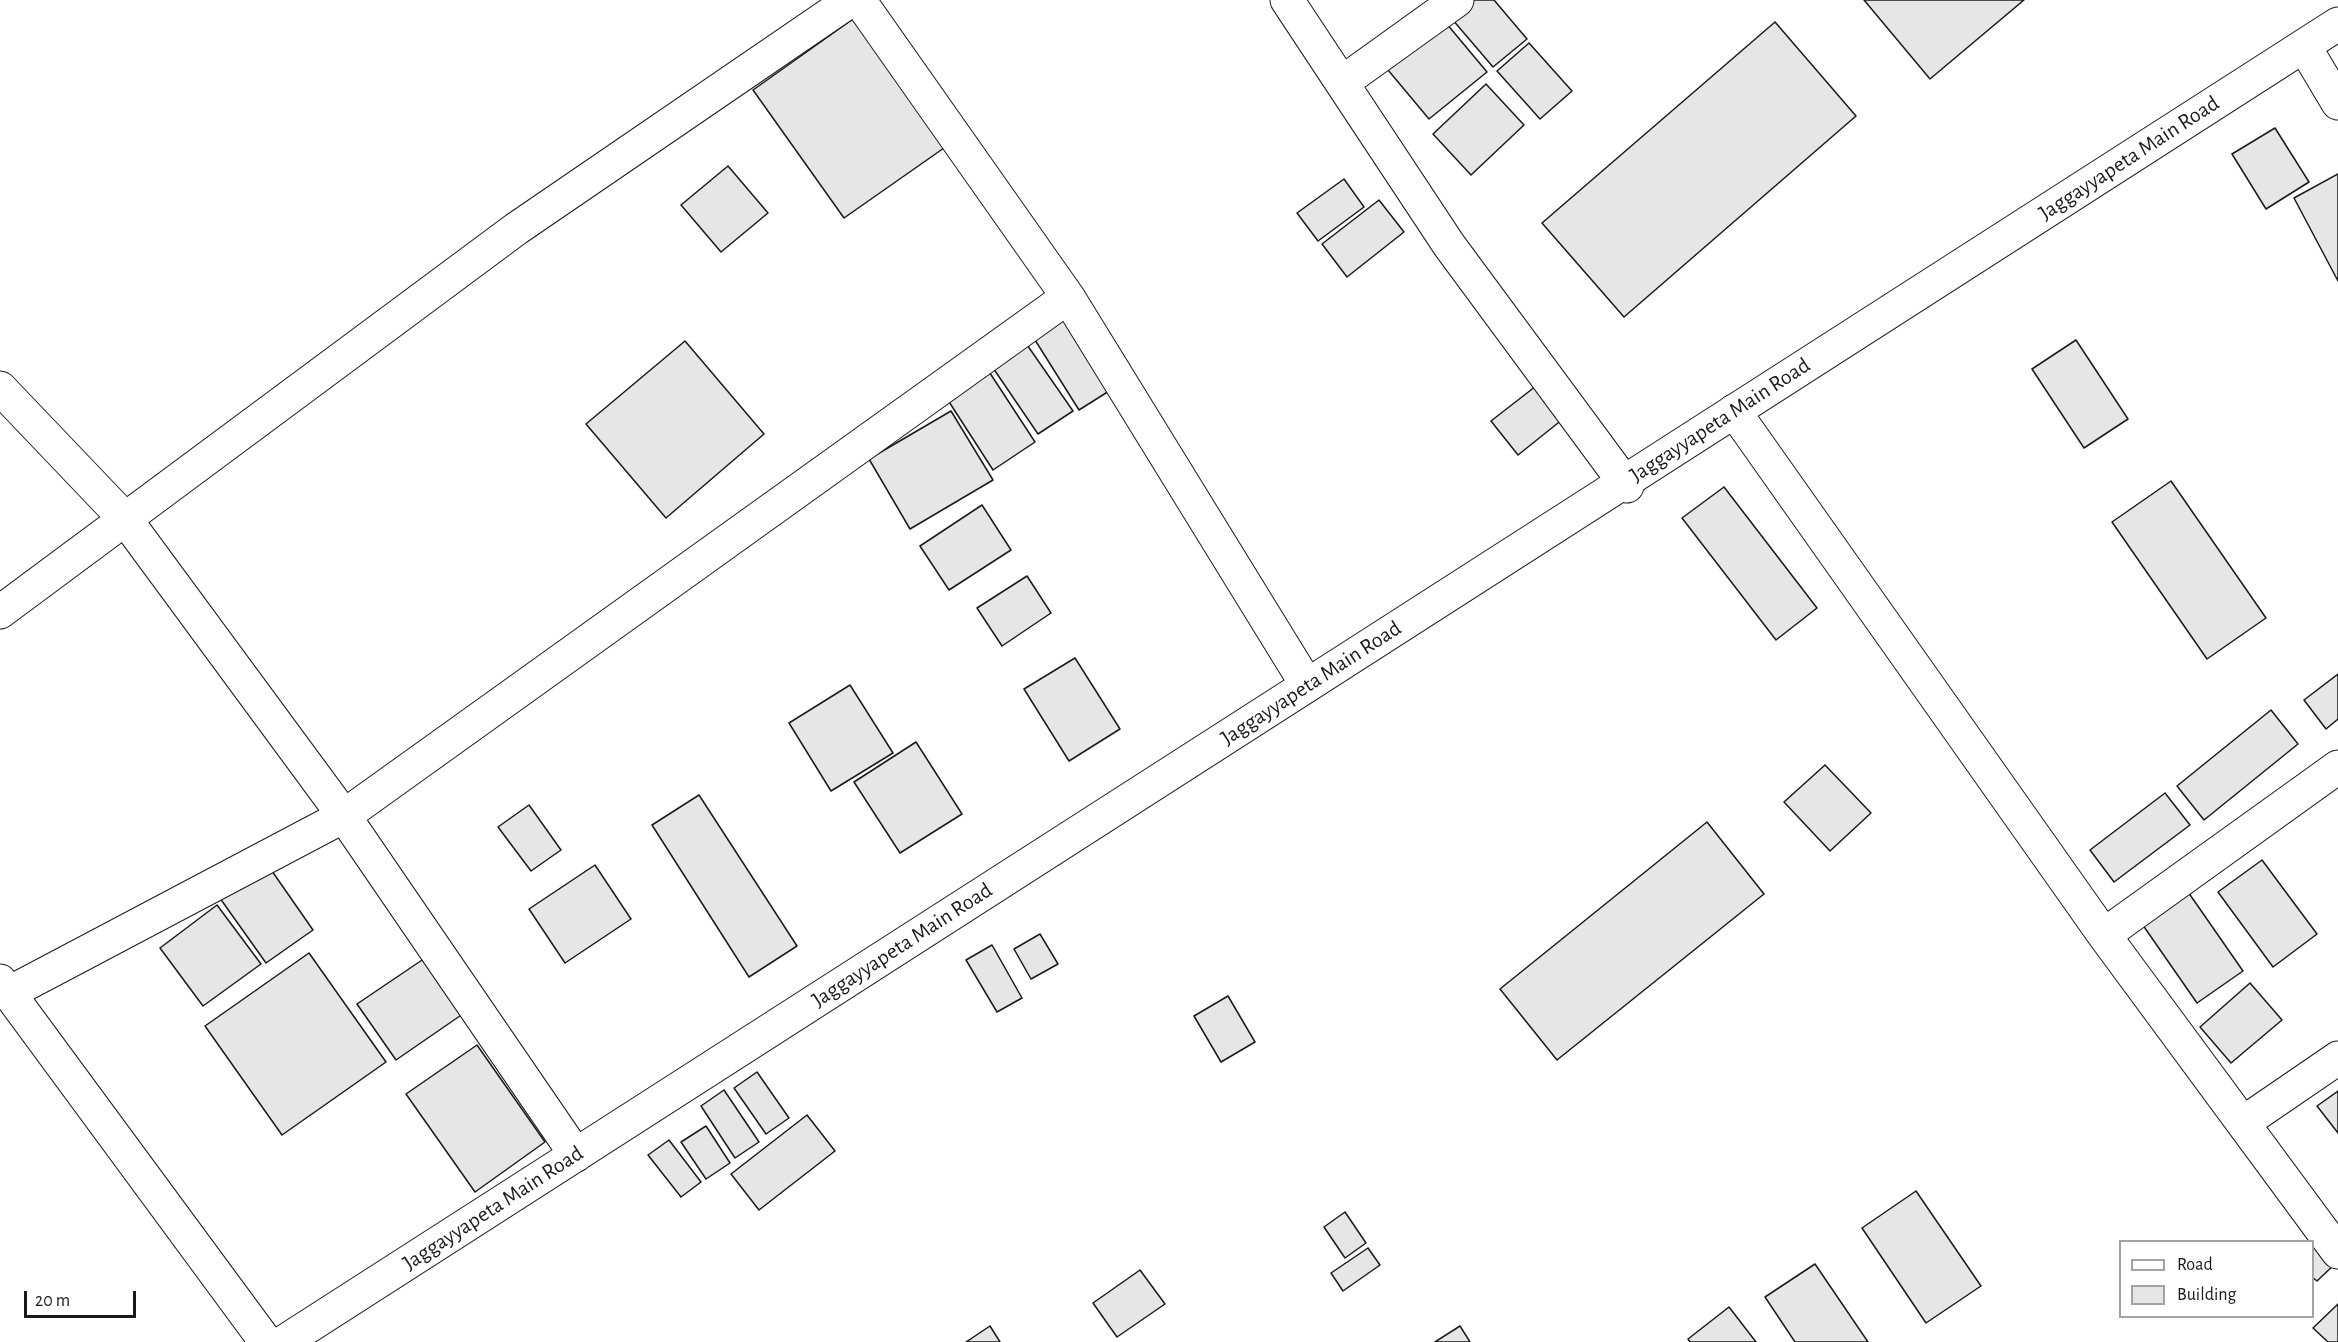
<!DOCTYPE html>
<html>
<head>
<meta charset="utf-8">
<style>
  body { margin:0 }
  #map { position:relative; width:2338px; height:1342px; overflow:hidden; background:#fff; font-family:"Alegreya Sans",sans-serif }
  canvas { display:block }
  .legend { position:absolute; left:2119px; top:1240px; width:195px; height:78px; box-sizing:border-box; background:#fff; border:2px solid #a3a3a3; margin:0; padding:8px 10px; list-style:none; font-size:18px; color:#1a1a1a }
  .legend li { display:flex; align-items:center; gap:12px; height:30px }
  .legend b { width:30px; border:2px solid #a3a3a3 }
  .scale { position:absolute; left:24px; top:1291px; width:112px; height:27px; box-sizing:border-box; border:3px solid #1a1a1a; border-top:0; padding-left:8px; font-size:18px; line-height:21px; white-space:nowrap; color:#1a1a1a; -webkit-text-stroke:4px #fff; paint-order:stroke }
</style>
</head>
<body>
<div id="map">
<canvas width="2338" height="1342"></canvas>
<ul class="legend">
<li><b style="height:8px;background:#fff"></b>Road</li>
<li><b style="height:16px;background:#e6e6e6"></b>Building</li>
</ul>
<div class="scale">20 m</div>
</div>
<script>
const g = document.querySelector('canvas').getContext('2d');
g.lineJoin = 'round';
function paint(path, color) { g.fillStyle = color; g.fill(path, 'evenodd'); }
const shape = rows => new Path2D(rows.map(r => 'M' + r).join(''));
function strokePath(path, color, width, dash) { g.strokeStyle = color; g.lineWidth = width; g.lineCap = dash ? 'butt' : 'round'; g.setLineDash(dash || []); g.stroke(path); }
function drawText(font, color, halo, rows, align = 'center') {
  g.font = font + ' "Alegreya Sans",sans-serif'; g.lineWidth = 4.5; g.setLineDash([]); g.textBaseline = 'middle'; g.strokeStyle = halo; g.fillStyle = color; for (const [text, x, y, turn = 0] of rows) {
    g.save(); g.translate(x, y); g.rotate((+turn || 0) * Math.PI / 180); g.textAlign = isNaN(turn) ? turn : align; if (halo) g.strokeText(text, 0, 0); g.fillText(text, 0, 0); g.restore();
  }
}
const building = shape([
  [1474,0,1494,0,1527,39,1493,67,1452,19,1474,0],
  [1864,0,2024,0,1930,79,1864,0],
  [853,19,944,148,844,218,753,90,853,19],
  [1775,22,1856,116,1624,317,1542,223,1775,22],
  [1446,23,1487,72,1429,119,1388,70,1446,23],
  [1529,43,1572,91,1540,119,1497,71,1529,43],
  [1486,84,1524,125,1471,175,1433,134,1486,84],
  [2275,128,2309,182,2266,209,2232,154,2275,128],
  [728,166,768,213,721,252,681,205,728,166],
  [2338,174,2338,281,2294,198,2338,174],
  [1344,179,1364,207,1318,241,1297,213,1344,179],
  [1379,200,1404,232,1347,277,1322,244,1379,200],
  [1068,309,1117,386,1079,410,1030,332,1068,309],
  [1023,339,1073,411,1038,434,989,362,1023,339],
  [2076,340,2128,419,2084,448,2032,369,2076,340],
  [685,341,764,434,666,518,586,424,685,341],
  [986,367,1035,442,993,470,944,394,986,367],
  [1536,386,1563,419,1518,455,1491,421,1536,386],
  [951,411,993,480,910,529,869,459,951,411],
  [2171,481,2266,618,2207,659,2112,522,2171,481],
  [1724,487,1817,608,1776,640,1682,518,1724,487],
  [982,505,1011,550,949,590,920,546,982,505],
  [1027,576,1051,613,1002,646,977,608,1027,576],
  [1075,658,1120,729,1069,761,1024,689,1075,658],
  [2338,674,2338,719,2326,729,2304,700,2338,674],
  [850,685,893,753,831,791,789,723,850,685],
  [2271,710,2298,744,2204,820,2177,786,2271,710],
  [916,742,962,814,900,853,854,782,916,742],
  [1825,765,1871,813,1830,851,1784,802,1825,765],
  [2165,793,2190,825,2114,882,2090,850,2165,793],
  [699,795,797,946,749,977,652,825,699,795],
  [529,805,561,850,531,871,498,827,529,805],
  [1707,822,1764,894,1557,1060,1500,989,1707,822],
  [2262,860,2317,934,2273,967,2218,892,2262,860],
  [265,861,313,930,266,963,217,894,265,861],
  [595,865,631,919,565,963,529,909,595,865],
  [2186,889,2243,971,2197,1003,2140,921,2186,889],
  [217,905,261,964,203,1006,160,948,217,905],
  [1040,934,1058,964,1031,979,1014,949,1040,934],
  [992,945,1022,998,997,1012,966,960,992,945],
  [309,953,386,1062,282,1135,205,1026,309,953],
  [431,954,470,1009,396,1060,357,1004,431,954],
  [2250,983,2282,1020,2231,1063,2200,1027,2250,983],
  [1228,996,1255,1042,1221,1062,1194,1016,1228,996],
  [477,1045,545,1142,475,1192,406,1094,477,1045],
  [757,1072,789,1118,766,1134,734,1088,757,1072],
  [724,1090,759,1142,735,1158,701,1106,724,1090],
  [2338,1091,2338,1133,2317,1106,2338,1091],
  [807,1115,835,1151,759,1210,731,1174,807,1115],
  [706,1126,730,1163,706,1179,681,1142,706,1126],
  [669,1140,701,1182,681,1197,648,1155,669,1140],
  [1916,1191,1981,1286,1926,1323,1862,1228,1916,1191],
  [1345,1212,1366,1243,1345,1258,1324,1227,1345,1212],
  [2311,1237,2336,1263,2317,1281,2312,1277,2312,1242,2306,1242,2311,1237],
  [1368,1248,1380,1265,1343,1291,1331,1273,1368,1248],
  [1815,1264,1868,1342,1795,1342,1765,1297,1815,1264],
  [1140,1270,1165,1304,1117,1337,1093,1303,1140,1270],
  [2338,1304,2338,1342,2328,1342,2313,1328,2338,1304],
  [1729,1307,1756,1342,1690,1342,1688,1339,1729,1307],
  [990,1326,1000,1342,966,1342,990,1326],
  [1460,1326,1470,1342,1435,1342,1460,1326]
]);
const street = shape([
  [859,0,1068,297,1307,685],
  [1287,0,1449,245,1627,486],
  [2304,46,2338,103],
  [1343,82,1457,0],
  [0,388,126,520,344,816,576,1155],
  [1734,411,2104,935,2338,1252],
  [0,612,516,229,851,0],
  [2104,935,2338,767],
  [0,981,266,1342],
  [9,993,344,816,1068,297],
  [2243,1123,2338,1058]
]);
const secondary = shape([
  [284,1342,2338,24]
]);
const streetNames = [
  ["Jaggayyapeta Main Road",2129,158,-33],
  ["Jaggayyapeta Main Road",1720,420,-33],
  ["Jaggayyapeta Main Road",1311,683,-33],
  ["Jaggayyapeta Main Road",902,945,-33],
  ["Jaggayyapeta Main Road",493,1208,-33]
];
paint(building, '#e6e6e6');
strokePath(building, '#1a1a1a', 1.5);
strokePath(street, '#1a1a1a', 35);
strokePath(secondary, '#1a1a1a', 35);
strokePath(street, '#fff', 33);
strokePath(secondary, '#fff', 33);
drawText('22px', '#1a1a1a', '#fff', streetNames);
</script>
</body>
</html>
